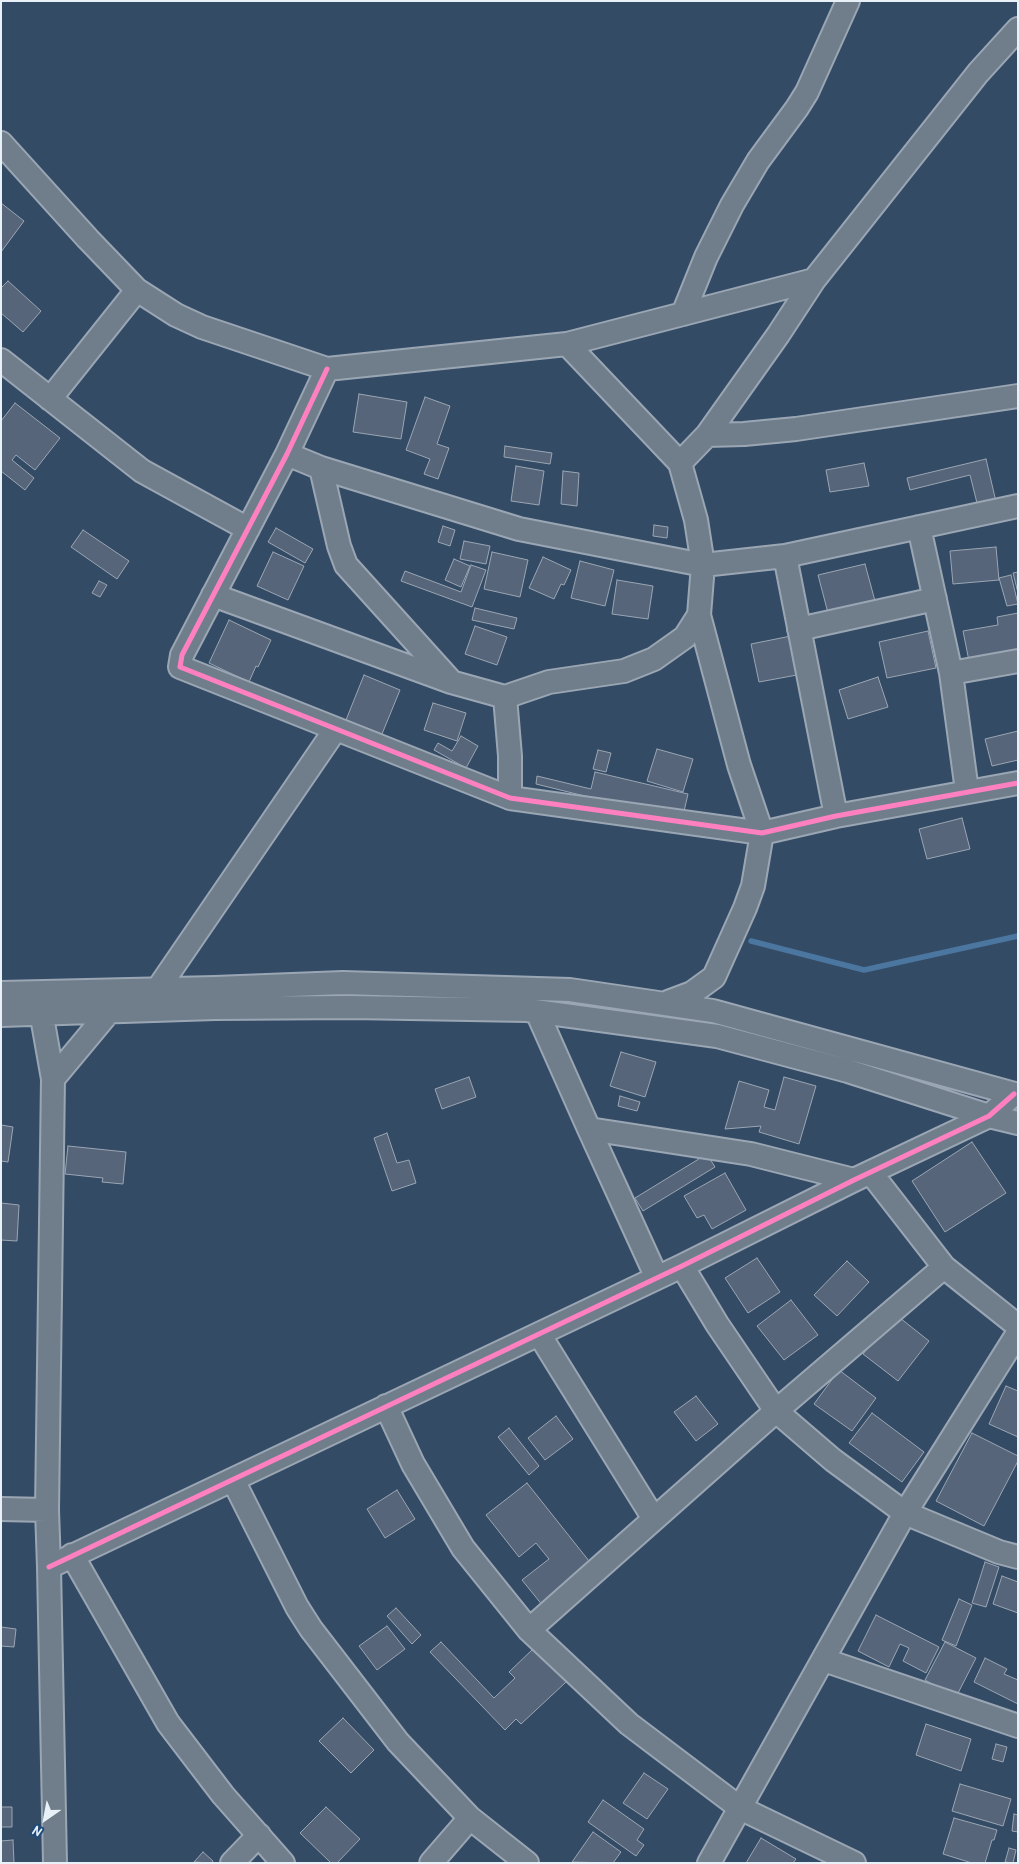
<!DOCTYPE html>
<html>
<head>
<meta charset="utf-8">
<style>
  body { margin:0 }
  #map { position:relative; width:1019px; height:1864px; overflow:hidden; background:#344b65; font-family:"Patrick Hand",sans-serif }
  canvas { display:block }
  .frame { position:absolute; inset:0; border:2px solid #e8f1f8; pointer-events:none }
  .north { position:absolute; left:20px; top:1794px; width:50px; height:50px; -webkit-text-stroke:4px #1f4a7a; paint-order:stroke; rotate:213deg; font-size:14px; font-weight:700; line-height:20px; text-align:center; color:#e8f1f8 }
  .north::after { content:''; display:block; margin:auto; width:18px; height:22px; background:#e8f1f8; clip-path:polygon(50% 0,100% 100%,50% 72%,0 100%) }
</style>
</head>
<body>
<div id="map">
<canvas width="1019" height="1864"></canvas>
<div class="frame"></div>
<div class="north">N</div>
</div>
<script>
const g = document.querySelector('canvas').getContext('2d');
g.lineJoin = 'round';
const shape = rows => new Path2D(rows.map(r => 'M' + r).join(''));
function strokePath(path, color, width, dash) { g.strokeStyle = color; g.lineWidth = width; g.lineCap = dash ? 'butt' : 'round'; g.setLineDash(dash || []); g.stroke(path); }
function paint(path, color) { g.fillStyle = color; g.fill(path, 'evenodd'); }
const stream = shape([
  [751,941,864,970,1018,936]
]);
const building = shape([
  [1,203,24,221,1,252,1,203],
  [8,281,41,311,23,332,1,313,1,288,8,281],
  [359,394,407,402,401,439,353,432,359,394],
  [425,397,450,406,437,444,449,448,438,479,424,474,430,459,406,450,425,397],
  [15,403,60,438,35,470,16,455,12,460,34,478,25,490,1,471,1,421,15,403],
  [505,446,552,453,550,464,504,457,505,446],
  [986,459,997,506,979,511,970,475,910,490,907,478,986,459],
  [864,463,869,486,830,492,826,470,864,463],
  [516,466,544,471,539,505,511,501,516,466],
  [563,471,579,473,577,506,561,504,563,471],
  [654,525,668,527,667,538,653,536,654,525],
  [443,526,455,530,450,546,438,542,443,526],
  [276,528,313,549,305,563,268,542,276,528],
  [83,530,129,561,117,579,71,547,83,530],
  [464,541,490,546,486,564,460,559,464,541],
  [996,547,999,580,953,584,950,551,996,547],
  [273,552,304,566,288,600,257,586,273,552],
  [492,552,528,560,520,597,484,589,492,552],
  [543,557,571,570,564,585,561,584,554,599,529,588,543,557],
  [454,559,470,566,461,587,445,580,454,559],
  [580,561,614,570,605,606,571,598,580,561],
  [865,564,875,601,828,613,818,575,865,564],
  [471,565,486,570,472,607,401,581,405,571,461,592,471,565],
  [1018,572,1018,593,1013,573,1018,572],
  [1011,575,1018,604,1007,606,999,578,1011,575],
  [617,580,653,586,648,619,612,614,617,580],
  [99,581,107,585,100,597,92,593,99,581],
  [475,608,517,618,514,629,472,620,475,608],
  [1018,613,1018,652,969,661,963,631,998,625,997,617,1018,613],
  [229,620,271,640,258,667,256,666,249,682,209,663,229,620],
  [475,626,507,637,497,665,465,654,475,626],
  [928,631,936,668,887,678,879,642,928,631],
  [801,634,808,673,759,682,751,644,801,634],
  [364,675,400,690,382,734,346,720,364,675],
  [878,677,888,707,848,719,839,690,878,677],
  [433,703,466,713,457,741,424,730,433,703],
  [1018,731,1018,760,992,766,985,739,1018,731],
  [461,736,478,746,466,768,434,750,438,743,452,751,461,736],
  [657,749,693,759,683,792,647,781,657,749],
  [598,750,611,753,606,772,593,769,598,750],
  [595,772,688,794,682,820,536,784,537,776,591,789,595,772],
  [962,818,970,849,927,859,919,829,962,818],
  [621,1052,656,1062,645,1097,610,1086,621,1052],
  [469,1077,476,1097,442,1109,435,1089,469,1077],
  [784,1077,816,1086,799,1144,759,1132,761,1126,725,1129,739,1081,769,1090,764,1107,775,1110,784,1077],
  [620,1096,640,1102,637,1111,618,1106,620,1096],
  [1,1125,13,1127,8,1162,1,1161,1,1125],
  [387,1133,397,1163,409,1160,416,1183,392,1191,374,1138,387,1133],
  [972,1142,1006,1193,945,1232,912,1181,972,1142],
  [68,1146,126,1152,123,1184,102,1182,103,1178,65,1174,68,1146],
  [707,1154,715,1167,643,1211,635,1198,707,1154],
  [725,1173,746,1210,712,1229,704,1215,697,1218,684,1196,725,1173],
  [1,1203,19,1205,17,1241,1,1240,1,1203],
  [757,1258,780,1292,748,1313,725,1278,757,1258],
  [847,1261,869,1282,837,1316,814,1295,847,1261],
  [791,1300,818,1335,784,1360,757,1326,791,1300],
  [895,1314,929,1341,898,1381,863,1354,895,1314],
  [839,1370,876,1398,852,1431,814,1404,839,1370],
  [1006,1386,1018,1391,1018,1437,989,1424,1006,1386],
  [696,1396,718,1424,696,1441,674,1412,696,1396],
  [872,1413,924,1452,902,1482,849,1443,872,1413],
  [556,1416,573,1439,545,1460,528,1438,556,1416],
  [509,1428,539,1466,529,1475,498,1437,509,1428],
  [972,1433,1018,1456,1018,1461,984,1526,936,1501,972,1433],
  [527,1483,593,1566,543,1606,522,1580,549,1559,536,1543,519,1557,486,1515,527,1483],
  [397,1490,415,1519,385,1538,367,1509,397,1490],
  [985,1562,999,1567,986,1607,972,1603,985,1562],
  [1002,1576,1018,1582,1018,1613,993,1604,1002,1576],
  [959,1599,972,1605,956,1646,942,1640,959,1599],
  [396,1608,421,1635,412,1644,387,1616,396,1608],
  [876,1615,939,1647,926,1673,903,1661,909,1648,900,1644,889,1667,858,1651,876,1615],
  [387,1626,405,1649,377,1670,359,1646,387,1626],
  [1,1627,16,1629,14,1647,1,1646,1,1627],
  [441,1642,494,1698,515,1678,509,1672,534,1648,566,1682,521,1724,516,1719,505,1730,430,1652,441,1642],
  [945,1642,976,1658,956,1697,925,1680,945,1642],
  [985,1658,1007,1669,1004,1674,1018,1680,1018,1704,974,1682,985,1658],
  [343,1718,374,1750,351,1773,319,1741,343,1718],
  [926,1724,971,1739,961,1771,916,1755,926,1724],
  [996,1744,1007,1747,1003,1762,992,1759,996,1744],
  [644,1773,668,1789,647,1819,623,1803,644,1773],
  [960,1784,1011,1799,1003,1826,952,1811,960,1784],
  [603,1800,644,1829,637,1840,644,1845,636,1856,588,1822,603,1800],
  [1,1807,12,1807,12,1827,1,1827,1,1807],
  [326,1807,360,1839,337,1863,331,1863,300,1833,326,1807],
  [1014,1814,1018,1815,1018,1832,1012,1831,1014,1814],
  [954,1818,997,1830,994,1840,992,1840,985,1863,972,1863,943,1854,954,1818],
  [593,1832,621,1852,613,1863,572,1862,593,1832],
  [761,1838,796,1859,793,1863,746,1863,761,1838],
  [13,1840,14,1863,1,1863,1,1841,13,1840],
  [1009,1848,1016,1850,1013,1863,1005,1862,1009,1848],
  [203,1852,213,1861,212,1863,194,1862,203,1852]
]);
const minor = shape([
  [1,143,88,239,137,290,176,315,202,327,327,369,567,344,814,280],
  [683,314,706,257,732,205,758,161,797,108,807,92,848,1],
  [567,344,680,463,696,520,703,565,699,615,739,765,762,833,753,886,745,908,714,977,692,993,668,1002],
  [1,360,142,471,248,529],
  [327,369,287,454,182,655,180,667,510,798,762,833,836,816,1018,783],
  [50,399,137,290],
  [707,435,744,434,796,429,1018,396],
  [287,454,321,468,519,529,703,565,785,556,1018,506],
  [680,463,707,435,778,335,814,280,978,73,1018,29],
  [321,468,339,546,346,565,449,679],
  [919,527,951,673,967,791],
  [785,556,836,816],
  [213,595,451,682,505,697,549,682,624,671,654,659,685,637,699,615],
  [799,629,935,599],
  [951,673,1018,661],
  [505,697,510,756,510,798],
  [157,990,335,730],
  [1,993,215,988,343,983,570,990,713,1011,1018,1095],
  [39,1000,53,1079,47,1510,49,1567,55,1863],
  [537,1012,589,1129,657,1278],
  [1,1015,215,1008,351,1007,527,1010,717,1036,848,1071,989,1116,1018,1123],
  [53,1079,108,1013],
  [589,1129,751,1154,854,1180],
  [871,1173,944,1267,1018,1326],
  [682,1266,717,1324,776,1411,833,1460,905,1513,999,1552,1018,1557],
  [539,1334,654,1519],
  [386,1406,413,1464,463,1548,529,1630,629,1724,740,1808,854,1863],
  [233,1480,297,1607,311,1629,398,1742,470,1818,527,1863],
  [1,1509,47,1510],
  [72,1555,168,1723,223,1795,283,1863],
  [49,1567,682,1266,854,1180,989,1116,1014,1094],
  [529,1630,776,1411,944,1267],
  [824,1660,1018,1726],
  [232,1863,259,1835],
  [431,1863,470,1818],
  [709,1863,905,1513,1018,1333]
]);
const cycleway = shape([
  [327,369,287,454,182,655,180,667,510,798,762,833,836,816,1018,783],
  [49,1567,682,1266,854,1180,989,1116,1014,1094]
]);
strokePath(stream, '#4b76a0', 5.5);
paint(building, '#57657a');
strokePath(building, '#9aa6b3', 1);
strokePath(minor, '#9aa6b3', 26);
strokePath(minor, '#707e8c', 22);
strokePath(cycleway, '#ff80c0', 5);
</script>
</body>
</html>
